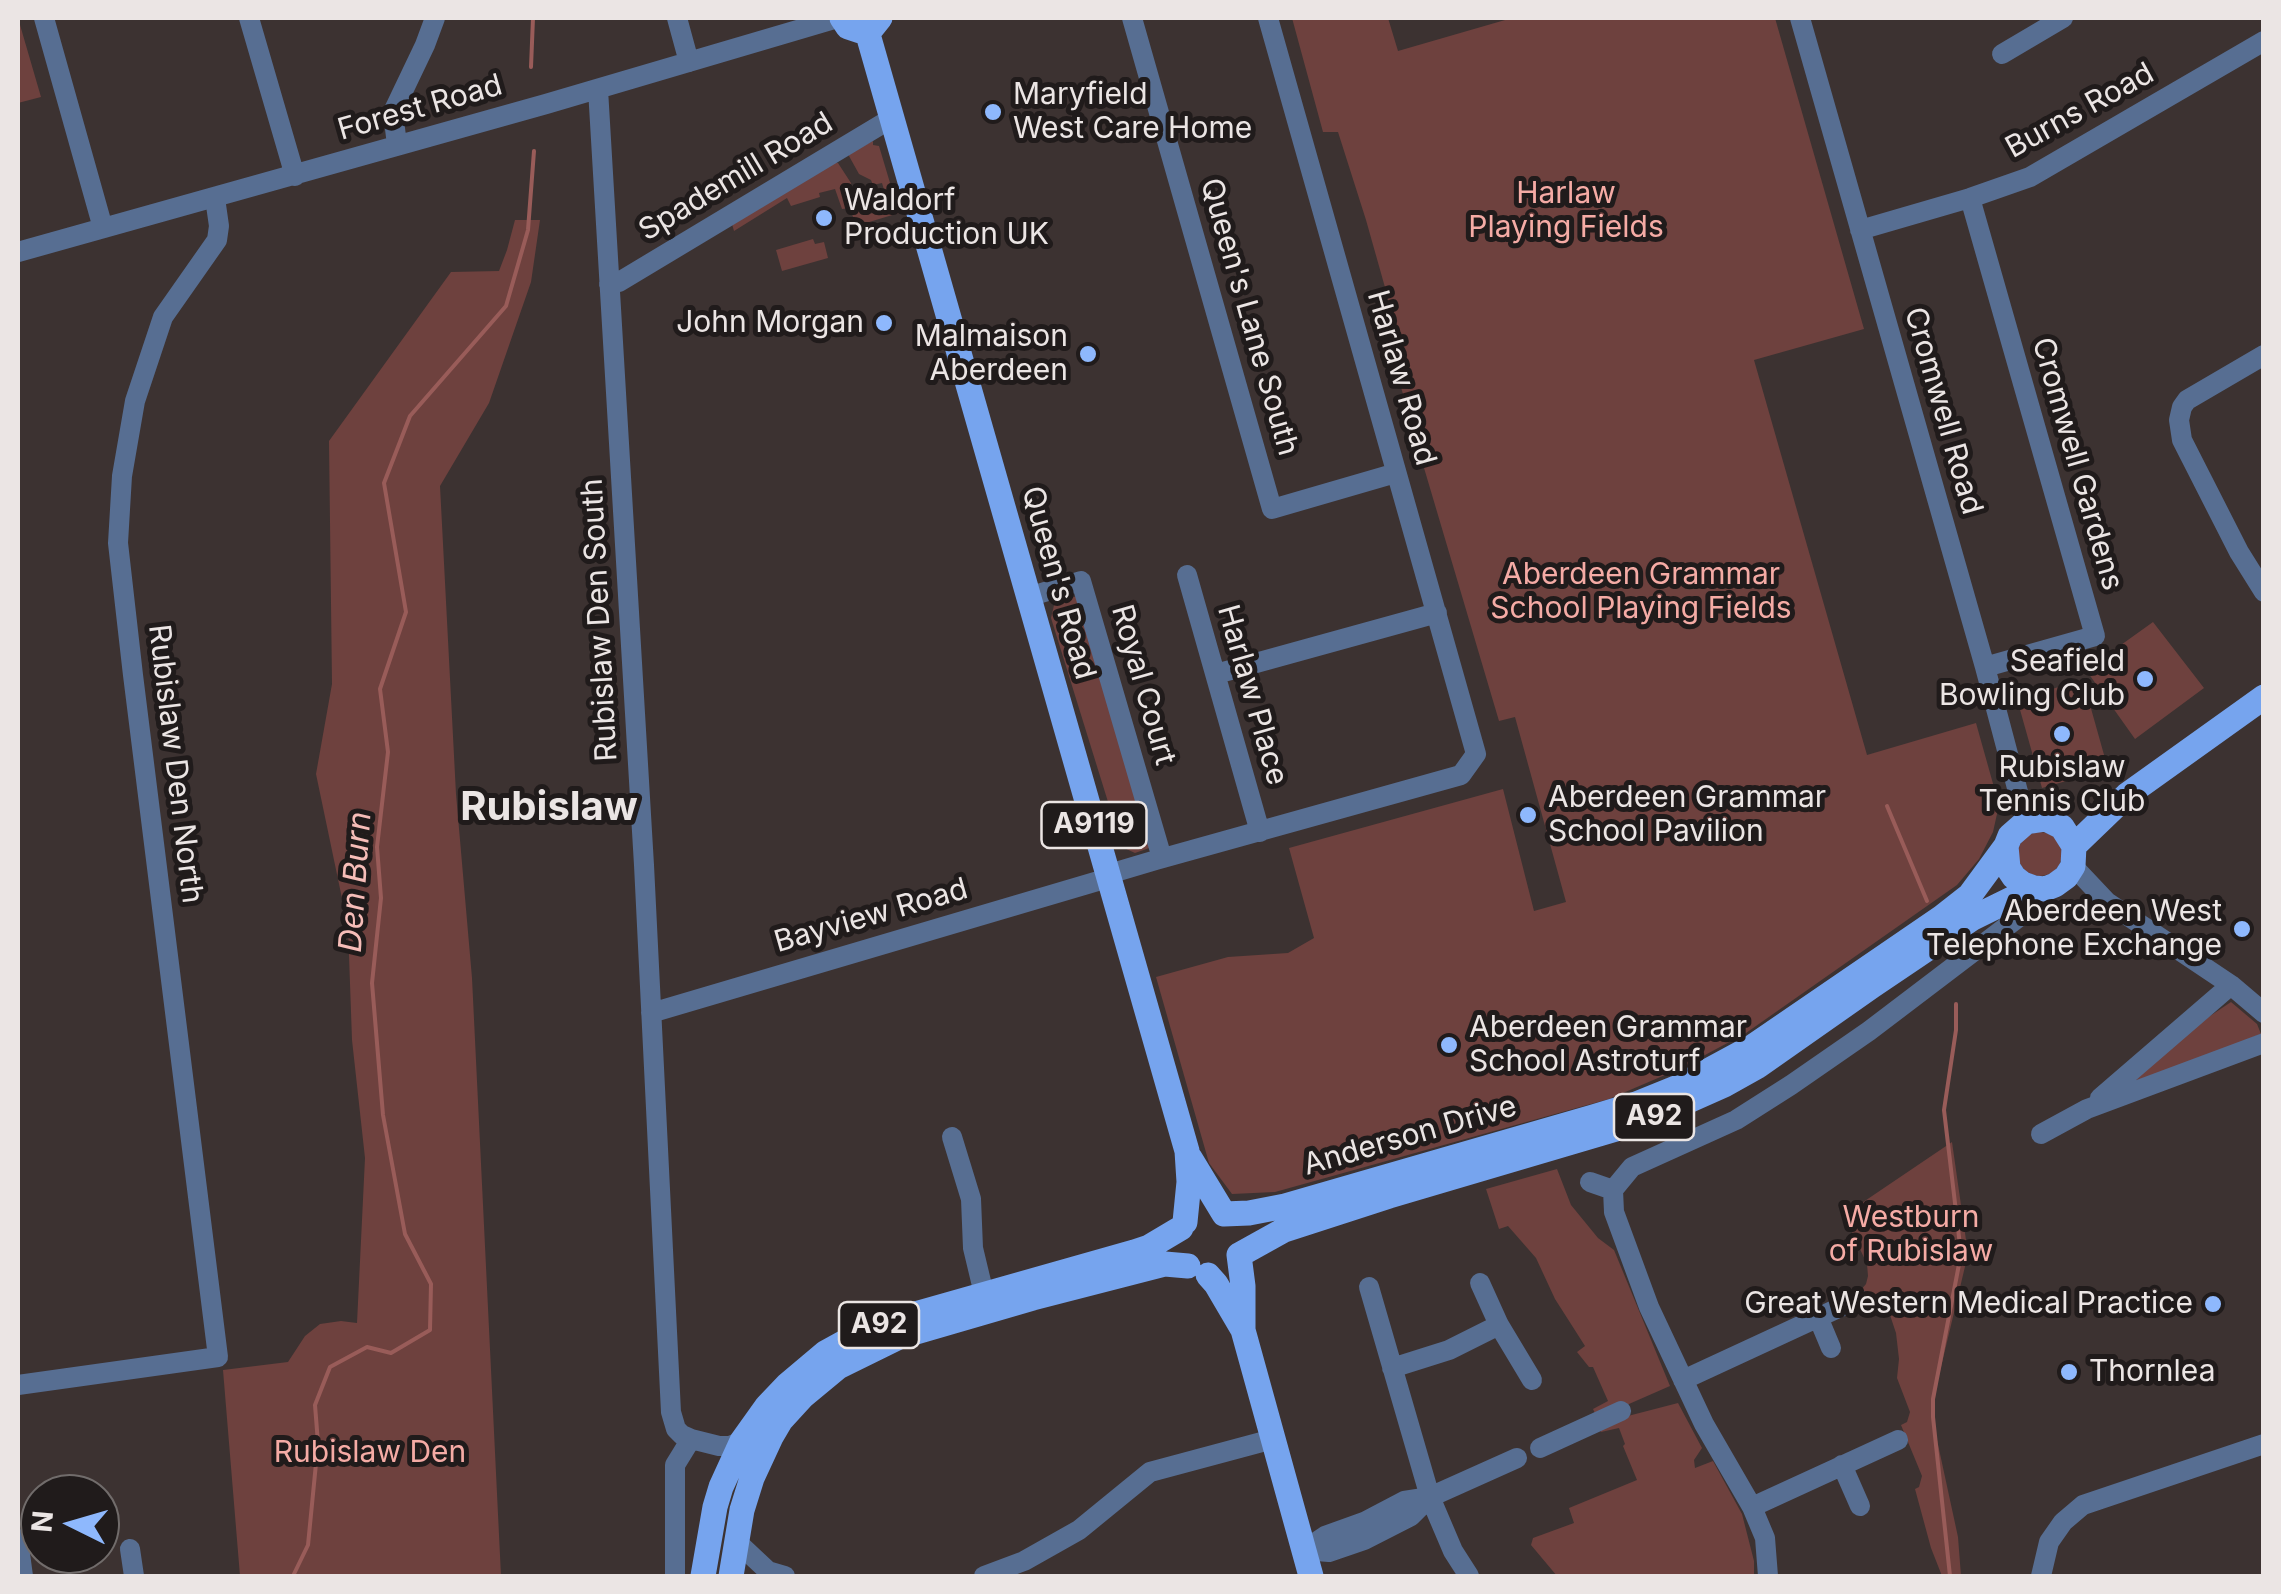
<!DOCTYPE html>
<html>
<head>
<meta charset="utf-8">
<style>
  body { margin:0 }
  #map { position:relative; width:2281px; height:1594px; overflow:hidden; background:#3c3231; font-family:Inter,sans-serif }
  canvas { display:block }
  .frame { position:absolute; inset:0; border:20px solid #ebe5e4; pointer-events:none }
  .north { position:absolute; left:20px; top:1474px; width:100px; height:100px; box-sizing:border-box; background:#201b1b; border:2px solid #716c6b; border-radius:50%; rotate:275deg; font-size:28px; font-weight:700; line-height:40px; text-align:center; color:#ebe5e4 }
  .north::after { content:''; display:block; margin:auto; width:35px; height:45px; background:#8eb8fd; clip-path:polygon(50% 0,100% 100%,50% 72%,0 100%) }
</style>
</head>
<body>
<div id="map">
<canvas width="2281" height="1594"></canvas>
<div class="frame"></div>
<div class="north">N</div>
</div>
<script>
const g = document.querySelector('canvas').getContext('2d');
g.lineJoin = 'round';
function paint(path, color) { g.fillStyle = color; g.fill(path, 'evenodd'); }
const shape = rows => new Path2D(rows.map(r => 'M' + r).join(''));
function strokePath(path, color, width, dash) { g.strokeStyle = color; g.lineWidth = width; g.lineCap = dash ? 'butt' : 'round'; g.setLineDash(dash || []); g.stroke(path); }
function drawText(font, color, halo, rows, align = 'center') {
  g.font = font + ' Inter,sans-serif'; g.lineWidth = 10; g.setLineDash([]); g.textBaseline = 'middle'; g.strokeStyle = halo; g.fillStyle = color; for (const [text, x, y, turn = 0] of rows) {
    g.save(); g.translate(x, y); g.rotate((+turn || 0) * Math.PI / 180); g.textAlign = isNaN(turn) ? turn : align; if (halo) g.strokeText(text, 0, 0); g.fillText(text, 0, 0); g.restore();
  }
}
const green = shape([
  [18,18,41,97,18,103],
  [1292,18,1388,18,1398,51,1512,18,1775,18,1864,329,1754,360,1867,755,1976,723,1999,805,1993,832,1979,859,1957,885,1746,1033,1679,1069,1609,1099,1275,1192,1232,1194,1209,1163,1156,977,1228,957,1288,953,1314,938,1289,848,1503,789,1534,911,1566,902,1515,717,1499,721,1419,451,1386,334,1388,298,1366,220,1338,132,1323,132],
  [873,141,873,145,879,146,899,213,856,226,850,208,842,209,835,189,819,193,820,197,791,206,787,198,734,231,732,224,833,163,838,163,851,183,853,206,856,208,863,206,866,215,876,212,874,203,876,196,885,193,882,183,873,185,871,180,859,174,849,156,849,153],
  [515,220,540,220,531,282,489,403,440,486,456,794,472,978,501,1576,240,1576,223,1370,288,1362,305,1336,320,1324,341,1321,357,1323,365,1158,352,1040,348,927,316,774,332,684,329,441,451,272,499,271,507,250],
  [813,239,815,244,824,242,828,258,782,271,776,250],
  [1068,596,1076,597,1152,847,1135,853,1122,847,1051,618,1055,601],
  [2153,622,2204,688,2135,739,2086,670],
  [2083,680,2108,769,2042,788,2017,699],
  '2018 854a22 22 0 1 1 44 0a22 22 0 1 1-44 0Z',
  [2231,1002,2257,1024,2261,1034,2111,1095,2207,1018],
  [1952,1142,1968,1254,1936,1388,1934,1410,1934,1426,1958,1537,1961,1576,1942,1576,1931,1548,1915,1489,1919,1487,1922,1476,1901,1425,1907,1422,1910,1412,1897,1378,1899,1359,1896,1333,1889,1312,1881,1305,1864,1302,1860,1291,1866,1284,1868,1276,1867,1264,1844,1215],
  [1557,1169,1571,1205,1598,1238,1614,1250,1670,1386,1597,1418,1593,1409,1608,1401,1593,1367,1589,1367,1577,1352,1585,1346,1555,1299,1536,1258,1508,1226,1499,1229,1486,1189],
  [1678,1403,1702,1448,1694,1460,1695,1468,1713,1461,1742,1514,1754,1561,1754,1576,1557,1576,1531,1545,1533,1538,1574,1523,1569,1508,1637,1480,1623,1446,1625,1444,1619,1428,1601,1432,1597,1424]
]);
const stream = shape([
  [531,67,533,18],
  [1887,806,1927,901],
  [293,1576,308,1545,318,1443,315,1405,330,1367,367,1347,391,1353,430,1330,431,1284,405,1234,383,1115,372,983,381,898,377,847,388,752,380,689,406,612,384,483,410,416,506,306,528,230,534,151],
  [1950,1576,1933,1417,1933,1399,1961,1254,1944,1110,1956,1030,1956,1004]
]);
const minor = shape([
  [44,18,103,228],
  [249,18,295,176],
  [677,18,689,62],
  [1132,18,1272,509,1396,473],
  [1800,18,1985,667,2026,822],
  [2002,54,2063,18],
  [598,89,644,865,671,1412,676,1429,682,1435,691,1439,719,1446,730,1446,742,1441],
  [397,145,393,112,425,45,435,18],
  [1970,198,2095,636,1985,667],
  [1860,230,1970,198,2030,177,2264,41],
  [18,252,546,104,838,18],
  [609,284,619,282,892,118],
  [2264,355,2187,400,2182,407,2179,420,2182,440,2239,552,2264,592],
  [1187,575,1260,832],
  [1028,597,1081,581,1162,858],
  [1216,674,1437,613],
  [2073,866,2107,902,2231,985,2264,1013],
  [651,1013,1098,881,1119,871,1156,860,1461,775,1476,754,1268,18],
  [2100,1098,2231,985],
  [2041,1134,2087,1109,2264,1043],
  [952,1137,971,1199,973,1248,984,1294],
  [1590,1182,1613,1190],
  [1480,1283,1499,1325,1532,1380],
  [1369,1287,1430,1497,1453,1551,1469,1576],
  [1818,1317,1831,1348],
  [1392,1368,1449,1350,1499,1325],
  [1683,1380,1858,1299],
  [18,1385,218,1357,133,675,118,543,122,476,135,401,163,317,217,240,219,226,215,198],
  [1540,1448,1621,1411],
  [1842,1465,1860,1506],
  [1752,1507,1898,1440],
  [18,1539,23,1576],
  [736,1541,768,1571,785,1576],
  [130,1549,134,1576],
  [1304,1550,1325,1536,1364,1522,1404,1501,1430,1497,1517,1458],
  [1304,1550,1329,1552,1364,1540,1411,1516,1430,1497],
  [675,1576,675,1465,691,1439],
  [984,1576,1024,1561,1079,1530,1150,1472,1273,1439],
  [1768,1576,1765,1538,1752,1507,1704,1424,1649,1307,1614,1212,1613,1190,1632,1167,1736,1120,1791,1085,1869,1031,2023,914],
  [2041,1576,2049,1542,2063,1522,2083,1505,2264,1444]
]);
const major = shape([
  [842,18,848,27,860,31,872,28,880,18],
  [867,31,1187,1151,1189,1182,1185,1222],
  [2074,846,2127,795,2264,697],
  [1190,1158,1224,1214],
  [1224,1214,1249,1213,1285,1206,1593,1117,1636,1104,1678,1087,1752,1047,1942,917,1970,895,2006,846],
  [1239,1255,1284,1230,1389,1196,1643,1121,1724,1085,1758,1066,1872,986,1973,918,2034,888,2045,889,2055,885,2066,877,2073,866,2074,846,2062,827,2046,819,2026,822,2010,836,2006,846,2008,868,2014,877,2023,884,2034,888],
  [1239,1255,1243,1286,1243,1330],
  [1208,1275,1216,1284,1243,1330,1311,1576],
  [703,1576,715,1507,721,1487,742,1441,767,1406,787,1385,825,1353,865,1331,894,1320,1134,1252,1149,1247,1181,1228],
  [731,1576,742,1510,752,1478,771,1437,781,1420,803,1396,838,1367,899,1337,1033,1298,1165,1264,1188,1266]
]);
const markers = [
  [993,112,10,"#8eb8fd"],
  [824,218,10,"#8eb8fd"],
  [884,323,10,"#8eb8fd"],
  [1088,354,10,"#8eb8fd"],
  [2145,679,10,"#8eb8fd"],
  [2062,734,10,"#8eb8fd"],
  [1528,815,10,"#8eb8fd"],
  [2242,929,10,"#8eb8fd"],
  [1449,1045,10,"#8eb8fd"],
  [2213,1304,10,"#8eb8fd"],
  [2069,1372,10,"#8eb8fd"]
];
const shields = [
  [1094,825,105],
  [1654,1117,80],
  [879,1325,80]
];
const shieldNames = [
  ["A9119",1094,825],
  ["A92",1654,1117],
  ["A92",879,1325]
];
const poiNames = [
  ["Maryfield",1013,95],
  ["West Care Home",1013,129],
  ["Waldorf",844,201],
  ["Production UK",844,235],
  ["John Morgan",864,323,"right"],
  ["Malmaison",1068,337,"right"],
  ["Aberdeen",1068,371,"right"],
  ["Seafield",2125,662,"right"],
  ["Bowling Club",2125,696,"right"],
  ["Rubislaw",2062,768,"center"],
  ["Tennis Club",2062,802,"center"],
  ["Aberdeen Grammar",1548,798],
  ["School Pavilion",1548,832],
  ["Aberdeen West",2222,912,"right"],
  ["Telephone Exchange",2222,946,"right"],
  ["Aberdeen Grammar",1469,1028],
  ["School Astroturf",1469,1062],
  ["Great Western Medical Practice",2193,1304,"right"],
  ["Thornlea",2089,1372]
];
const streetNames = [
  ["Forest Road",420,108,-16],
  ["Burns Road",2080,111,-29],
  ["Spademill Road",736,177,-31],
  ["Queen's Lane South",1249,317,74],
  ["Harlaw Road",1401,378,74],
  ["Cromwell Road",1943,411,74],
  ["Cromwell Gardens",2077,464,74],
  ["Queen's Road",1058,583,74],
  ["Rubislaw Den South",600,620,-93],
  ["Royal Court",1143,685,74],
  ["Harlaw Place",1252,695,74],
  ["Rubislaw Den North",175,764,83],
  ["Bayview Road",871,916,-16],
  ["Anderson Drive",1410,1136,-16]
];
const parkNames = [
  ["Harlaw",1566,194],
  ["Playing Fields",1566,228],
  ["Aberdeen Grammar",1641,575],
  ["School Playing Fields",1641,609],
  ["Westburn",1911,1218],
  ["of Rubislaw",1911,1252],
  ["Rubislaw Den",370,1453]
];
const waterNames = [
  ["Den Burn",356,882,-86]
];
const districtNames = [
  ["Rubislaw",549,808]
];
paint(green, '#6e413e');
strokePath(stream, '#995c59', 4);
strokePath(minor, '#576e92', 20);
strokePath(major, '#76a4ee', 25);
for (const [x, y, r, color] of markers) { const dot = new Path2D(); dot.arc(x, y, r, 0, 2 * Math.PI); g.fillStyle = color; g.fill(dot); strokePath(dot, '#201b1b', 4); }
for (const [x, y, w] of shields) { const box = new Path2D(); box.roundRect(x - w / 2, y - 23, w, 46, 8); g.fillStyle = '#201b1b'; g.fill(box); strokePath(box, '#ebe5e4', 2.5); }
drawText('bold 28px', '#ebe5e4', null, shieldNames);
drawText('30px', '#ebe5e4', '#201b1b', poiNames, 'left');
drawText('30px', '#ebe5e4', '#201b1b', streetNames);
drawText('30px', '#f5aba5', '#201b1b', parkNames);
drawText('italic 32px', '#f6bdb8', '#201b1b', waterNames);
drawText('bold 40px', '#ebe5e4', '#201b1b', districtNames);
</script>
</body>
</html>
